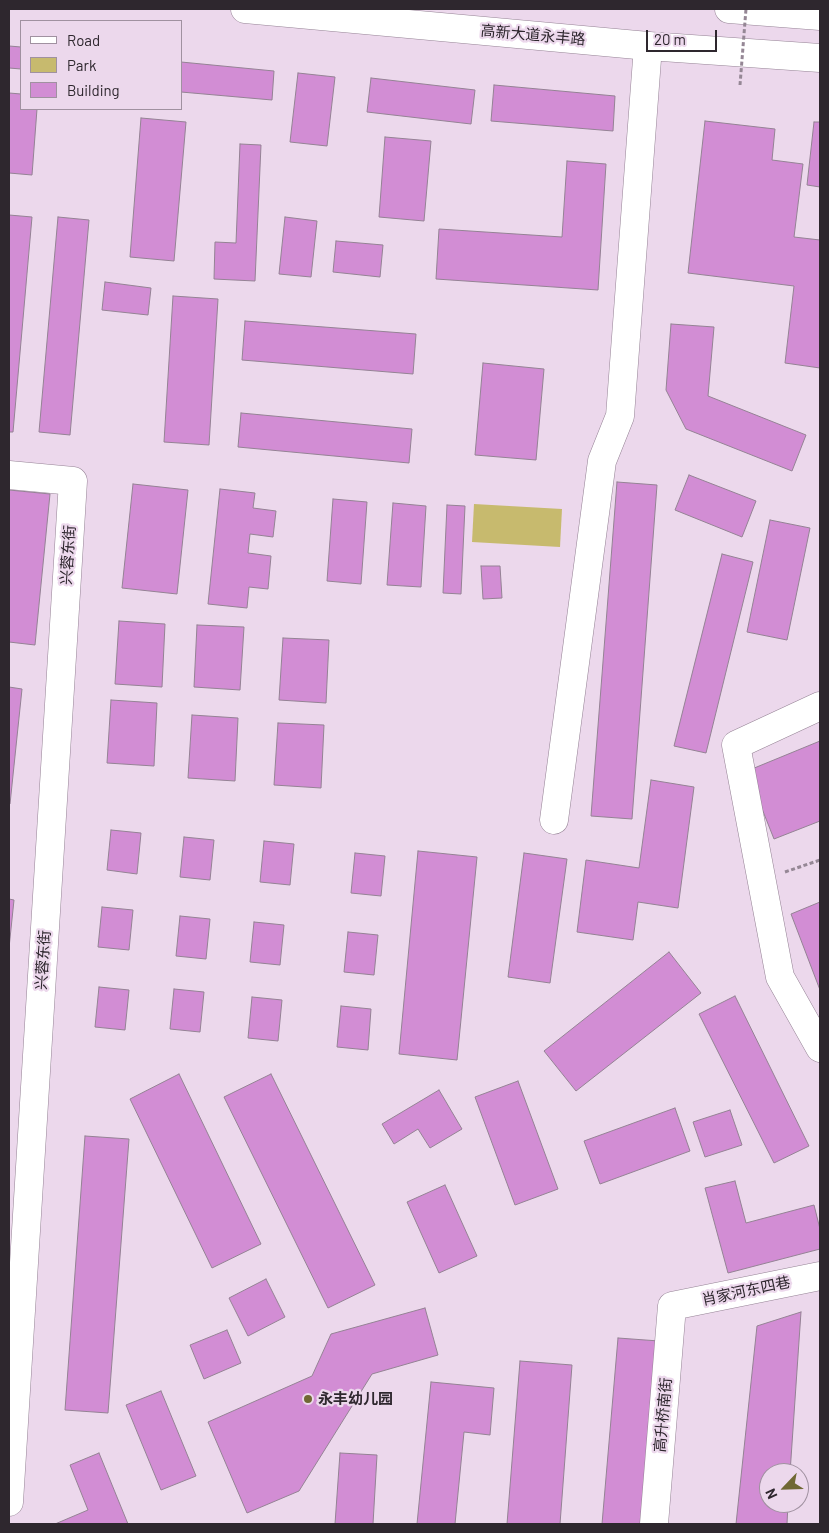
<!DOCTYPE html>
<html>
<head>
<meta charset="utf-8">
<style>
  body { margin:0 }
  #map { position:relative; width:829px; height:1533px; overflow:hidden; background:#ecd8ec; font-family:Barlow,sans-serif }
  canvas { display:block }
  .frame { position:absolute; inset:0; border:10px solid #2e272e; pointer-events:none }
  .legend { position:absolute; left:20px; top:20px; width:162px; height:90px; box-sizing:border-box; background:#ecd8ec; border:1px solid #a091a0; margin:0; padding:6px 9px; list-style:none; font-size:15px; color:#2e272e }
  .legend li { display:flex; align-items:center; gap:10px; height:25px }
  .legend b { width:25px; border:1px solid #a091a0 }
  .north { position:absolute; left:759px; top:1463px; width:50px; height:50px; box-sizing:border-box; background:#ecd8ec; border:1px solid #a091a0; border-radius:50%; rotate:246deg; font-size:14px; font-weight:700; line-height:20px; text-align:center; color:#2e272e }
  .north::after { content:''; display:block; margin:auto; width:18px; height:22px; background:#706834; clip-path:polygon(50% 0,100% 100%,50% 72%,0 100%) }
  .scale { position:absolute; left:646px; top:30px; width:71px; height:22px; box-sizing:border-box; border:2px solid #2e272e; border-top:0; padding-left:6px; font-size:15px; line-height:18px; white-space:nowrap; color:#2e272e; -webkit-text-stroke:4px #ecd8ec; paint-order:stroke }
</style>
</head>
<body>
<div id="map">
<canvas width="829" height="1533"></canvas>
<div class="frame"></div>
<ul class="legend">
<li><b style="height:6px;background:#fff"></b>Road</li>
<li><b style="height:14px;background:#c7ba6e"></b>Park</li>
<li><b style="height:14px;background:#d28dd4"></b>Building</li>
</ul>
<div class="north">N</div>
<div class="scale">20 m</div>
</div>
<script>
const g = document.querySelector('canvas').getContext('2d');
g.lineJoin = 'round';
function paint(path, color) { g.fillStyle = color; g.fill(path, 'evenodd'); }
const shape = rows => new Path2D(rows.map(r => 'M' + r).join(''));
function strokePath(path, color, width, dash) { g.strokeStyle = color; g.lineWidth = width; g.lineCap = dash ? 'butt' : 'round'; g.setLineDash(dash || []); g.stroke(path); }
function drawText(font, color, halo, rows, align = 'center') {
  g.font = font + ' Barlow,"Noto Sans SC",sans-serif'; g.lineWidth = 4.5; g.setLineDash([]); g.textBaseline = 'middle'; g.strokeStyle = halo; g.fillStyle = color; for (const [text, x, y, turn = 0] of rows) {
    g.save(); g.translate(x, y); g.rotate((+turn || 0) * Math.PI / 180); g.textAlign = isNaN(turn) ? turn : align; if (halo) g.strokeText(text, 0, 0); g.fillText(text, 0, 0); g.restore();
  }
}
const green = shape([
  [474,504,562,509,560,547,472,542]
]);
const building = shape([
  [9,46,21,47,21,69,9,68,9,46],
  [181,62,274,71,272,100,181,92,181,62],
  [298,73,335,77,327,146,290,142,298,73],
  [371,78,475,90,471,124,367,112,371,78],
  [494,85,615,96,613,131,491,121,494,85],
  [9,93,21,94,21,109,37,109,32,175,9,173,9,93],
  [141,118,186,122,174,261,130,257,141,118],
  [705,121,775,129,772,160,803,164,794,237,820,240,820,368,785,363,794,286,688,273,705,121],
  [814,122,820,122,820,187,807,185,814,122],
  [385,137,431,141,424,221,379,217,385,137],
  [240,144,261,145,255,281,214,279,215,242,236,243,240,144],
  [567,161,606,164,598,290,436,279,439,229,562,237,567,161],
  [9,215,32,217,13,432,9,432,9,215],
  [58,217,89,220,70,435,39,432,58,217],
  [285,217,317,221,311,277,279,274,285,217],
  [336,241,383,245,380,277,333,272,336,241],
  [105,282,151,288,148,315,102,310,105,282],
  [173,296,218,299,209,445,164,442,173,296],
  [245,321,416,334,413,374,242,360,245,321],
  [671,324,714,327,708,396,806,435,792,471,686,429,666,390,671,324],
  [483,363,544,369,536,460,475,455,483,363],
  [241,413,412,429,409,463,238,447,241,413],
  [689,475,756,501,742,537,675,510,689,475],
  [617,482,657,485,632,819,591,816,617,482],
  [133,484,188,490,177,594,122,588,133,484],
  [220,489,255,493,253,508,276,511,273,537,250,534,248,553,271,556,268,589,249,587,247,608,208,604,220,489],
  [9,490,50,494,35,645,9,642,9,490],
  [333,499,367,502,361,584,327,581,333,499],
  [393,503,426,506,421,587,387,585,393,503],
  [447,505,465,506,461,594,443,593,447,505],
  [770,520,810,528,787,640,747,632,770,520],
  [722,554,753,562,706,753,674,746,722,554],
  [481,566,500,566,502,598,483,599,481,566],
  [119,621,165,624,162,687,115,684,119,621],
  [197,625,244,627,240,690,194,687,197,625],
  [283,638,329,640,326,703,279,700,283,638],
  [9,687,22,689,10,804,9,804,9,687],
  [111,700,157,703,154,766,107,763,111,700],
  [192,715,238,718,235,781,188,778,192,715],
  [278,723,324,725,321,788,274,785,278,723],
  [820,741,820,821,774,839,747,771,820,741],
  [651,780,694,787,678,908,638,902,633,940,577,932,586,860,639,868,651,780],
  [111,830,141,833,137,874,107,870,111,830],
  [184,837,214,840,210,880,180,877,184,837],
  [264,841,294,844,290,885,260,882,264,841],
  [418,851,477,857,457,1060,399,1054,418,851],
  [355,853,385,856,381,896,351,893,355,853],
  [524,853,567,859,550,983,508,977,524,853],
  [9,899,14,900,9,948,9,899],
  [820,902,820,990,791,914,820,902],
  [102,907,133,910,129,950,98,947,102,907],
  [180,916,210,919,206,959,176,956,180,916],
  [254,922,284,925,280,965,250,962,254,922],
  [348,932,378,935,374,975,344,972,348,932],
  [669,952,701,993,576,1091,544,1051,669,952],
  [99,987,129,990,125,1030,95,1027,99,987],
  [174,989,204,992,200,1032,170,1029,174,989],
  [735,996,809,1146,774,1163,699,1014,735,996],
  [252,997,282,1000,278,1041,248,1038,252,997],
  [341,1006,371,1009,368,1050,337,1047,341,1006],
  [179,1074,261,1244,212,1268,130,1099,179,1074],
  [271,1074,375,1285,328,1308,224,1097,271,1074],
  [518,1081,558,1189,515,1205,475,1097,518,1081],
  [439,1090,462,1129,430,1148,418,1129,394,1144,382,1124,439,1090],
  [675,1108,690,1151,600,1184,584,1141,675,1108],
  [730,1110,742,1145,705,1157,693,1122,730,1110],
  [85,1136,129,1139,108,1413,65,1410,85,1136],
  [735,1181,746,1223,814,1205,820,1229,820,1249,728,1273,705,1188,735,1181],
  [445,1185,477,1256,439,1273,407,1202,445,1185],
  [266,1279,285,1317,248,1336,229,1298,266,1279],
  [425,1308,438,1355,372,1374,299,1491,247,1513,208,1422,312,1376,331,1334,425,1308],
  [801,1312,790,1473,769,1473,769,1503,788,1503,787,1524,736,1524,757,1326,801,1312],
  [227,1330,241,1363,204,1379,190,1345,227,1330],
  [618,1338,659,1341,643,1524,602,1524,618,1338],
  [520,1361,572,1365,560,1524,507,1524,520,1361],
  [431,1382,494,1388,490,1435,464,1432,455,1524,417,1524,431,1382],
  [161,1391,196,1476,161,1490,126,1405,161,1391],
  [99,1453,128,1524,55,1524,88,1510,70,1465,99,1453],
  [340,1453,377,1455,373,1524,335,1524,340,1453]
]);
const path = shape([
  [785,872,820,860]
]);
const minor = shape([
  [9,475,73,481,9,1502],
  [820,706,736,745,780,977,820,1048],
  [554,820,602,461,620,416,648,46],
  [654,1524,672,1306,820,1276]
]);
const major = shape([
  [245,9,648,46,820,58],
  [729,9,820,16]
]);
const pathBridge = shape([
  [740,85,746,9]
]);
const markers = [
  [308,1399,5,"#706834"]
];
const streetNames = [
  ["高新大道永丰路",533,35,5],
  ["兴蓉东街",68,555,-86],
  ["兴蓉东街",43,960,-86],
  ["肖家河东四巷",746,1291,-12],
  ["高升桥南街",663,1415,-85]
];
const poiNames = [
  ["永丰幼儿园",318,1399]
];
paint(green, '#c7ba6e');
paint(building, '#d28dd4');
strokePath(building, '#948294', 1);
strokePath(minor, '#958395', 29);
strokePath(major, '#958395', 29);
strokePath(path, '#958795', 3, [4, 2.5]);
strokePath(minor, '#fff', 28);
strokePath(major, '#fff', 28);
strokePath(pathBridge, '#958795', 3, [4, 2.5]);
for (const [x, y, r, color] of markers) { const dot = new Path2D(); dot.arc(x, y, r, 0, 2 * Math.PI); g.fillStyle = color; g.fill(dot); strokePath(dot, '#ecd8ec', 2); }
drawText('15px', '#2e272e', '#ecd8ec', streetNames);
drawText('bold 15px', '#2e272e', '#ecd8ec', poiNames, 'left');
</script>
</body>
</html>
